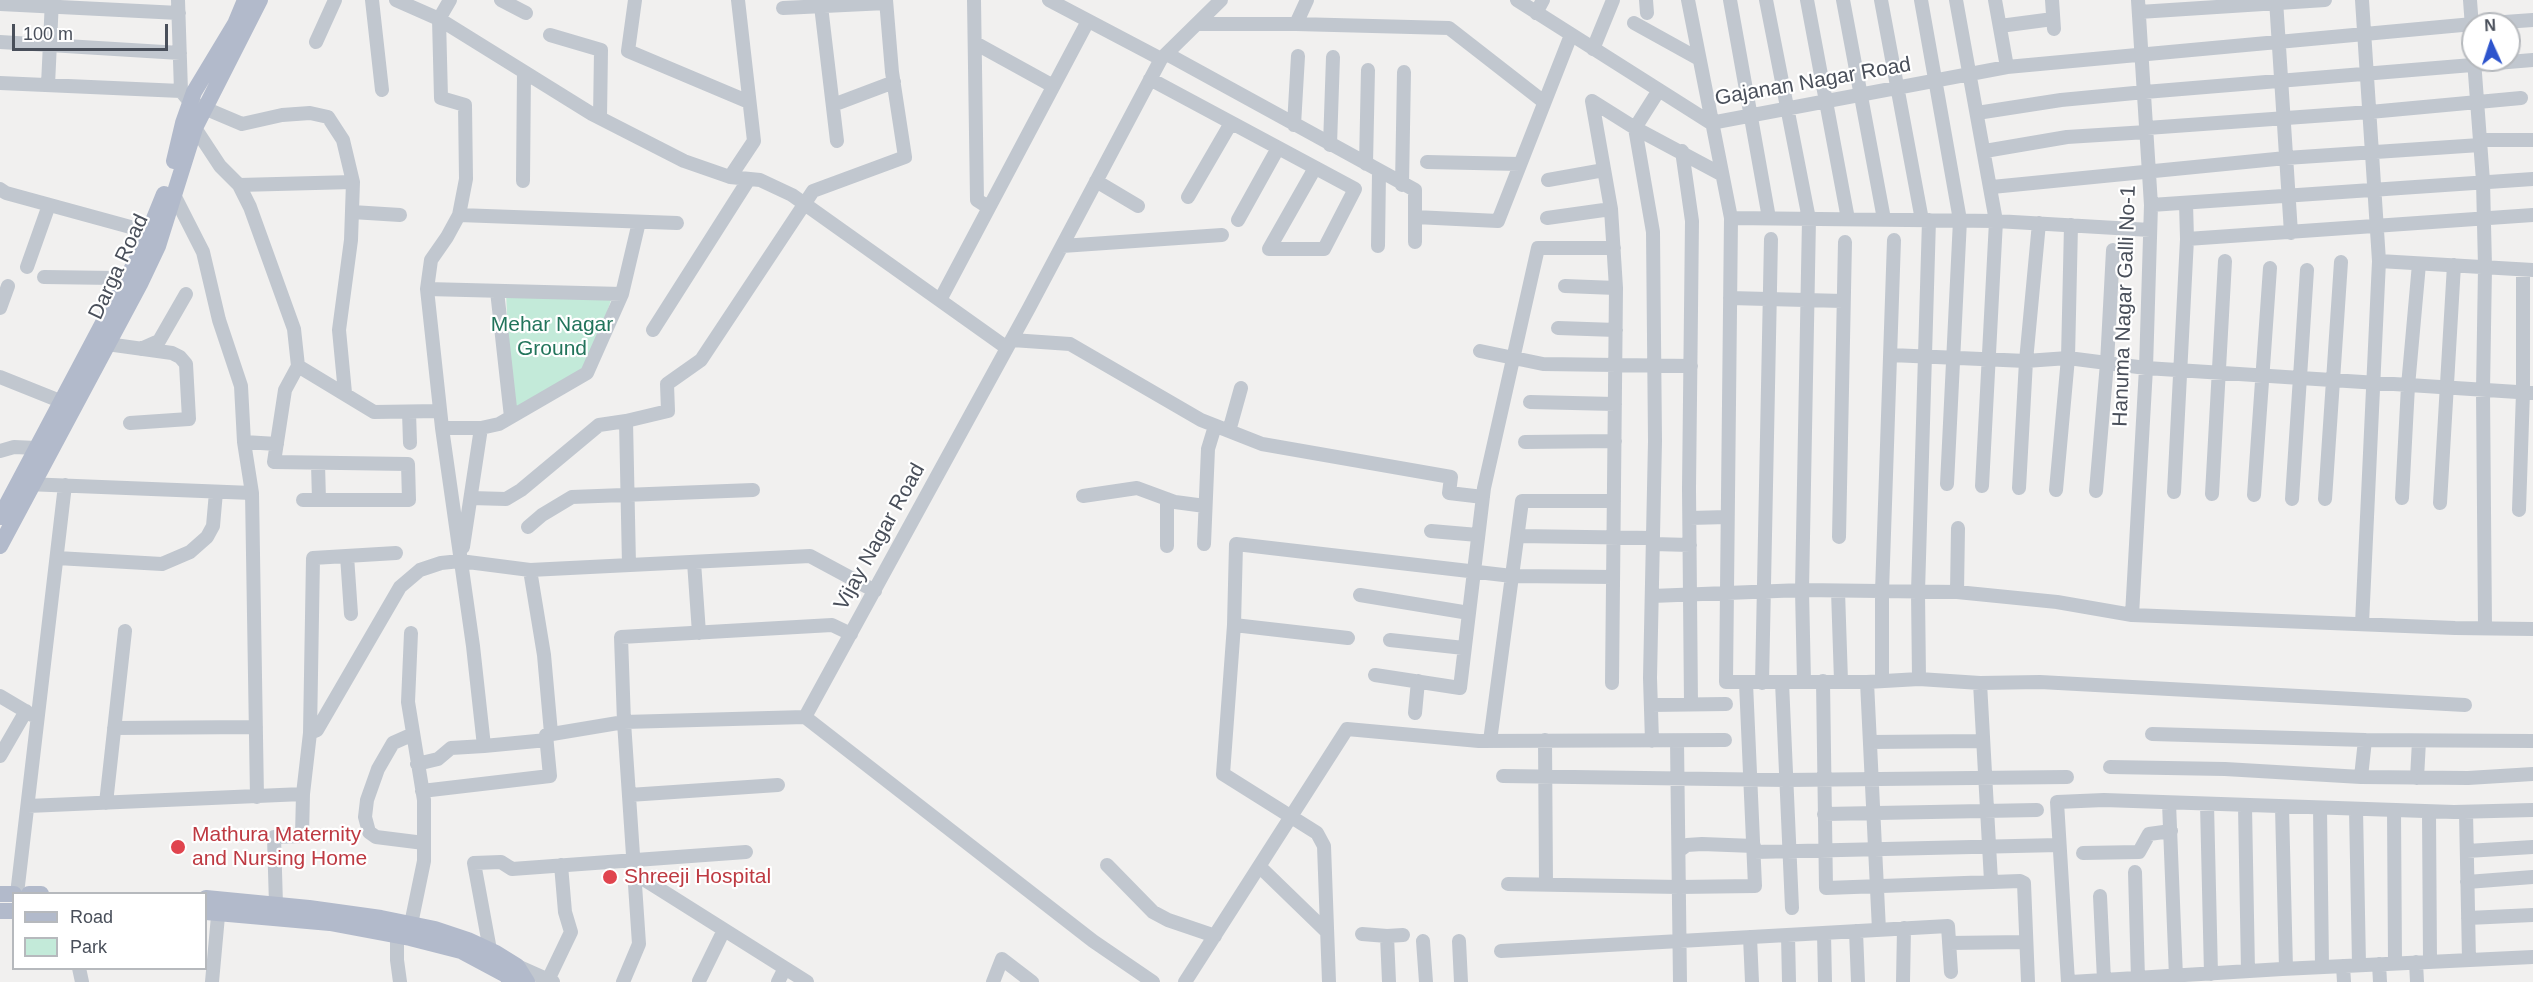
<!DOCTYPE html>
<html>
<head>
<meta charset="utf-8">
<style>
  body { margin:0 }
  #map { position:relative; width:2533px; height:982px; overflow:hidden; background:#f1f0ef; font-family:Helvetica,sans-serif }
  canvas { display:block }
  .legend { position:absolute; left:12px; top:892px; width:195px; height:78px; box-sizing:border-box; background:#fff; border:2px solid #b6b9bd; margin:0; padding:8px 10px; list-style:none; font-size:18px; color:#494f5a }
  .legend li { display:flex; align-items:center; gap:12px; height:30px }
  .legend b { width:30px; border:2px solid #b6b9bd }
  .north { position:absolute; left:2461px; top:12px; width:60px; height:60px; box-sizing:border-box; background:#fff; border:2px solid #b6b9bd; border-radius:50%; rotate:357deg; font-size:16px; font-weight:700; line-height:24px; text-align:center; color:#494f5a }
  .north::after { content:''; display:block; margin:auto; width:21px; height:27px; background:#2d54cd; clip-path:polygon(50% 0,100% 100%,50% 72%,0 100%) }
  .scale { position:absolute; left:12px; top:24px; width:156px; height:27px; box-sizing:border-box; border:3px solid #494f5a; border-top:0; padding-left:8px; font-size:18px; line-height:21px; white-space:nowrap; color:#494f5a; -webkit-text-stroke:4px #fff; paint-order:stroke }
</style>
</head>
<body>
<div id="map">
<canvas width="2533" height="982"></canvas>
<ul class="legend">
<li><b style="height:8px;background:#b2bacb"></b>Road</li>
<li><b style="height:16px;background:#c3ead9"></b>Park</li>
</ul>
<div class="north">N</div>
<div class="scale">100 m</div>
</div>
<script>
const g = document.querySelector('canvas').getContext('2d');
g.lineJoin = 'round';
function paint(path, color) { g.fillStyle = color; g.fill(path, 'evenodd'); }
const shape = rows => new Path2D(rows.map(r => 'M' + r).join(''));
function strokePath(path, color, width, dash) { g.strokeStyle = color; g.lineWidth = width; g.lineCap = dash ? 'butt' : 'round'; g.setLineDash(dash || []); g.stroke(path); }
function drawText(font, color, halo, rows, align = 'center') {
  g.font = font + ' Helvetica,sans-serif'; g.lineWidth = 4.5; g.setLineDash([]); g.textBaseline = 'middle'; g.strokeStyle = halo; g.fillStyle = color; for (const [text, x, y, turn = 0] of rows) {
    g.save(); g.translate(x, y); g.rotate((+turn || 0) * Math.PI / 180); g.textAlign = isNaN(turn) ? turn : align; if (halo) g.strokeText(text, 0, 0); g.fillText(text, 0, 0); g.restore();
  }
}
const green = shape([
  [506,291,613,294,587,373,511,417]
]);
const minor = shape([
  [178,0,181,91,190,102,242,124,282,115,310,113,328,117,343,140,353,182,351,240,339,330,345,393],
  [372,0,382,90],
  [396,0,439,19,592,114,684,161,730,177,760,180,792,195,1007,348],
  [501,0,526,13],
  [635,0,628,51,749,102],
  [974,0,977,200,988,207],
  [1049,0,1161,59],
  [1517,0,1711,123,2007,67,2473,24],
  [1646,0,1647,13],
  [1688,0,1731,218,1726,682,1867,682,1919,679,1980,683,2040,682,2465,705],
  [1730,0,1769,218],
  [1766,0,1809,219,1802,590,1804,682],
  [1807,0,1848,219],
  [1843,0,1884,219],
  [1881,0,1922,220],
  [1921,0,1960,220,1947,484],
  [1956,0,1996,221,1982,486],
  [1995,0,2007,67],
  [2052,0,2054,29],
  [2276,0,2291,233],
  [2470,0,2473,41],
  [0,4,179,13],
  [821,6,837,141],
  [783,8,886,3],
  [2139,12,2325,0],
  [1536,13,1543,0],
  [1634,23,1699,59],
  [1197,24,1296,24,1449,28,1544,102],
  [1296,24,1307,0],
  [2476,24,2533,20],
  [2000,26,2053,19],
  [550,35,601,50,600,118],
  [0,42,180,53],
  [316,42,335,0],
  [975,43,1053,86],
  [1593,49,1613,0],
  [1167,54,1415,190,1415,217,1498,221,1571,35],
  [2474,60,2483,181,2485,267,2483,391,2485,628],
  [1150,79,1355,189,1324,249,1269,249,1315,168],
  [0,83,181,91],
  [48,85,52,0],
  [1592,101,1611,209,1616,288,1612,683],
  [1592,101,1635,128,1721,174],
  [833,105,894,82],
  [1977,113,2061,100,2145,92,2533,60],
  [1294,125,1298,56],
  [195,128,220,166,239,185,250,207,294,329,298,366,285,390,274,462,408,464,409,500,303,500],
  [2147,128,2370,112,2521,98],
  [2480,140,2533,140],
  [1330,145,1333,57],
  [1682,151,1692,221,1689,489,1691,704],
  [1985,151,2067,137,2147,132],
  [1427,162,1520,164],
  [1366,164,1368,70],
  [730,177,754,141,738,0],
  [1548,180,1604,170],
  [523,181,524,72],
  [1096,181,1138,206],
  [239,185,353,182],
  [1402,185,1404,72],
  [1992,187,2286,158,2480,145],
  [0,189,6,193,156,234],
  [174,195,203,252,219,320,241,386,244,442,252,493,257,797],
  [1188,197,1231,123],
  [2151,205,2533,179],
  [352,212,400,215],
  [459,215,677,223],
  [1415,217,1415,242],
  [1547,218,1611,209],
  [1731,218,1996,221,2150,230],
  [1238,220,1278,148],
  [2187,239,2533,215],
  [1062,246,1222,235],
  [1378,246,1379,172],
  [2379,261,2533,270],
  [27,267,49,205],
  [44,277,115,278,130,272],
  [1565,286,1616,288],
  [427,289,622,294],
  [497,291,511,417],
  [1730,298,1843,301],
  [940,300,1088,21],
  [0,308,8,286],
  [1558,328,1616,330],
  [653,330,749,179],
  [1012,340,1070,344,1201,420,1262,444,1451,477,1449,493,1483,497],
  [107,344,172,353,180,357,186,364,189,419,130,423],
  [141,349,159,341,186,294],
  [1480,351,1543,364,1691,366],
  [1891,355,2026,361,2068,358,2146,368,2533,393],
  [298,366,374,412,440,411],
  [0,377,70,405],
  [1530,402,1615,404],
  [409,412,410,443],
  [442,428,481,428,499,424,587,373,622,294,639,222],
  [1229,431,1241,388],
  [244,442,277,444],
  [1525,442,1615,441],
  [0,451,14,447,36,448],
  [318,464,319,500],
  [26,484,252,493],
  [2019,488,2026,361,2039,223],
  [2056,490,2068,358,2071,225],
  [2096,491,2107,363,2113,250],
  [2174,492,2187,239,2186,203],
  [2212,494,2225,261],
  [2254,495,2270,268],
  [1083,496,1137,488,1175,502,1205,506],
  [471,498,506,499,521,490,599,425,626,421],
  [2402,498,2408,386,2419,264],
  [2292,499,2307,270],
  [2325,499,2341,262],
  [2440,503,2454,265],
  [2519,510,2523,392,2523,270],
  [1690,518,1727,517],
  [528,527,542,515,572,497,753,490],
  [1431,531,1478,535],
  [1518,536,1653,538],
  [1839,537,1845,242],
  [1204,544,1208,449,1215,426],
  [1653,544,1690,545],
  [1167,546,1167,499],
  [463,547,481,428],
  [347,556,351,614],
  [57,558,162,564,190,552,207,537,213,526,216,492],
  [694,562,699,633],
  [629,565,626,421,668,411,667,384,701,360,813,191,905,157,892,72,886,0],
  [530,570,544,655,551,733],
  [1838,591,1841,681],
  [1957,592,1958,528],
  [1360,595,1469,613],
  [1652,596,1802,590,1957,592,2057,602,2132,615,2455,628,2533,629],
  [2132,615,2146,368,2151,205,2138,0],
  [2362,624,2379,261,2362,0],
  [1234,625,1236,544,1512,576,1613,577],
  [1390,640,1464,648],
  [1375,675,1460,688,1484,488,1538,248,1614,248],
  [1919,679,1918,592,1929,220],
  [1882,680,1882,592,1894,240],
  [1823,681,1826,888,2020,881,2024,883,2028,982],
  [1782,682,1792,908],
  [1867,682,1879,930],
  [1762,683,1771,239],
  [1980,683,1991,881],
  [0,696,32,715],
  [1651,705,1726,704],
  [1415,713,1418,681],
  [805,717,1093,941,1153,982],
  [114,728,256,727],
  [310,733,317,730,400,587,420,570,441,563,460,561,530,570,810,556,875,591],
  [2152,734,2365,740,2533,741],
  [411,735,393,743,378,769,367,800,365,817,369,832,376,837,424,843],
  [1545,740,1546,884],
  [1490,741,1522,501,1614,501],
  [1652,741,1650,678,1655,441,1653,232,1635,128,1659,90],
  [1677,741,1680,982],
  [1870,742,1983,741],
  [484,746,547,740],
  [0,756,26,711],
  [417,764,438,759,451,748,484,746,473,646,442,428,427,289,431,260,447,237,459,215,466,179,465,105,441,98,439,19,450,0],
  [2110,767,2225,769,2361,777,2468,778,2533,774],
  [1503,776,1786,780,2067,777],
  [2361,777,2365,740],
  [2417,778,2419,741],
  [422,791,550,776,546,735,624,722,621,637,832,625,851,634],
  [629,795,778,785],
  [106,803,125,631],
  [2169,803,2176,977],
  [2207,804,2211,974],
  [28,806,303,794],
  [2245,806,2248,971],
  [2282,807,2286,969],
  [2320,808,2322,967],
  [2356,809,2359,965],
  [2394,810,2395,963],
  [2429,812,2430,962],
  [2466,812,2469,960],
  [1824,814,2037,810],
  [1679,851,1687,845,1702,844,1754,846],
  [2467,851,2533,847],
  [1754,852,2059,845],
  [2083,853,2139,852,2149,834,2171,831],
  [1107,865,1153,912,1168,920,1215,936],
  [1260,867,1326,931],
  [2135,872,2138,979],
  [634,873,807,982],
  [2467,882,2533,877],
  [1508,884,1679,887,1755,886,1746,683],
  [17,894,65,485],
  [2100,896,2104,980],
  [276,905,274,837,302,836,303,794,310,733,313,558,396,553],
  [2468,918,2533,915],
  [411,924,424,861,424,800,408,702,411,633],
  [1856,931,1858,982],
  [1824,933,1825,982],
  [1362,934,1387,936],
  [1788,935,1789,982],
  [397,936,397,960,400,982],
  [1750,937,1752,982],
  [1423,941,1426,982],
  [1459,941,1461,982],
  [1949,943,2026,942],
  [490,950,474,863,501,862,512,869,746,852],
  [1501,951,1948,926,1951,972],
  [2416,962,2417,982],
  [2379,964,2380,982],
  [2343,966,2344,982],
  [79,968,82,982],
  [514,968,517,966,553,982],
  [548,980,571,932,565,912,561,865],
  [699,981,724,930],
  [212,982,219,905],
  [623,982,639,944,624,722,805,717,1029,308,1161,59,1221,0],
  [778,982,785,968],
  [993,982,1002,959,1032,982],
  [1185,982,1347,729,1479,741,1725,740],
  [1329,982,1324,846,1317,833,1223,774,1234,625,1348,638],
  [1389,982,1387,936,1403,935],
  [1903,982,1904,928],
  [2068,982,2057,802,2104,800,2454,812,2533,810],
  [2071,982,2282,969,2533,957]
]);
const major = shape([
  [174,161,183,123,194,92,235,24,245,0],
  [0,517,140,253,164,194],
  [0,546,140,284,158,246,195,128,260,0],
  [0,894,14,894],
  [29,894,41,894],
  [206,898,309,908,381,918,435,929,468,940,496,953,517,966,527,982],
  [0,911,14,911],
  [206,912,330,923,410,938,461,951,506,975,511,982]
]);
const markers = [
  [178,847,8,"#e0444e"],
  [610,877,8,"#e0444e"]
];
const streetNames = [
  ["Gajanan Nagar Road",1813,82,-10],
  ["Darga Road",119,267,-65],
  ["Hanuma Nagar Galli No-1",2125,306,-88],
  ["Vijay Nagar Road",880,537,-61]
];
const parkNames = [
  ["Mehar Nagar",552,325],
  ["Ground",552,349]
];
const healthNames = [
  ["Mathura Maternity",192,835],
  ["and Nursing Home",192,859],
  ["Shreeji Hospital",624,877]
];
paint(green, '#c3ead9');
strokePath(minor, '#c1c7cf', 14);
strokePath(major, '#b2bacb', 16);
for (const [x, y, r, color] of markers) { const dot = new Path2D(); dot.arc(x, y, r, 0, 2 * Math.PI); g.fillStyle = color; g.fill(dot); strokePath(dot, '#fff', 2); }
drawText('21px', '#494f5a', '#fff', streetNames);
drawText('21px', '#22745b', '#fff', parkNames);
drawText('21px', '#be3a42', '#fff', healthNames, 'left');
</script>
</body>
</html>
